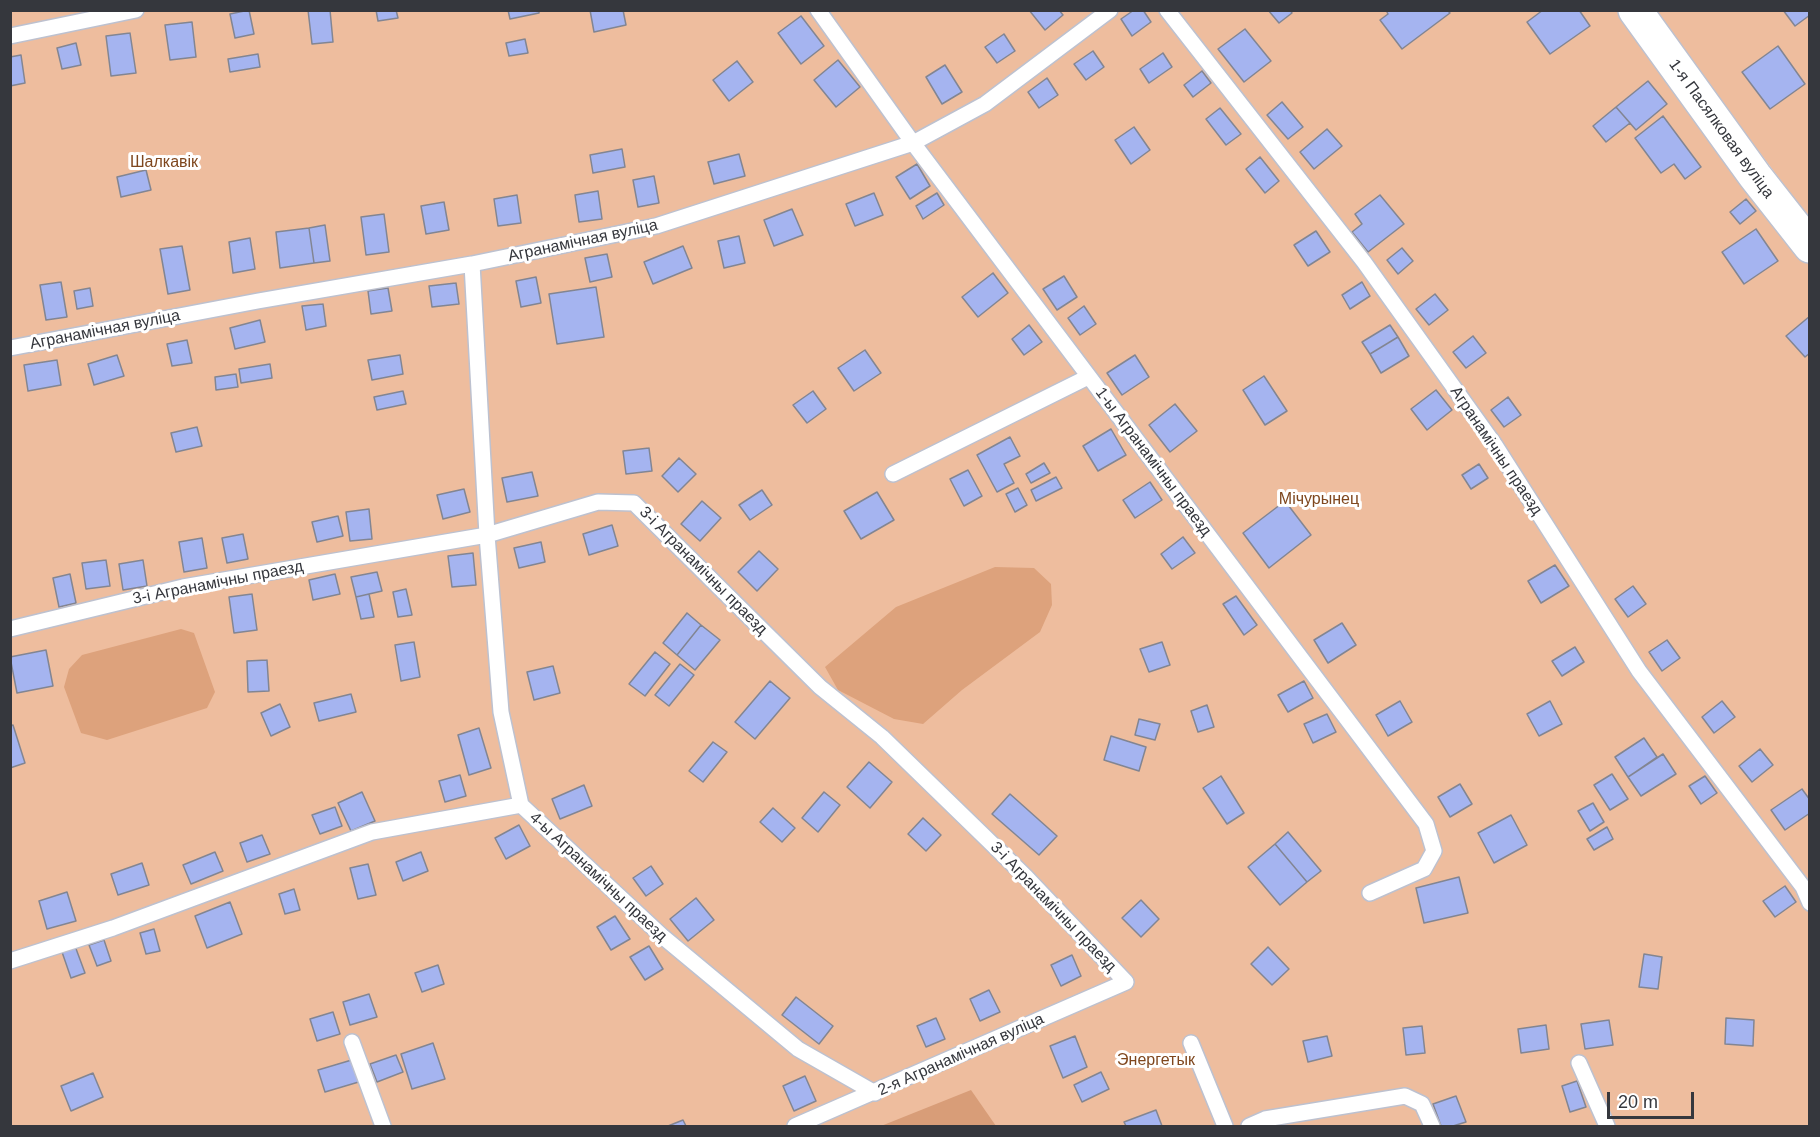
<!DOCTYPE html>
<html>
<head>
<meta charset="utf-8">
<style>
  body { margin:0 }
  #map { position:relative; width:1820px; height:1137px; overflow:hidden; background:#e7ebf9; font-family:Helvetica,sans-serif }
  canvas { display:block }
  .frame { position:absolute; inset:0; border:12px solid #35373d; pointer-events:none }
  .scale { position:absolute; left:1607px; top:1092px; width:87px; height:27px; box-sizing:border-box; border:3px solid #35373d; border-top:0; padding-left:8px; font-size:18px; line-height:21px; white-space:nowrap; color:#35373d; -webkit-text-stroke:4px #fff; paint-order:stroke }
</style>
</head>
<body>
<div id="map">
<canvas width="1820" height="1137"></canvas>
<div class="frame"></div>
<div class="scale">20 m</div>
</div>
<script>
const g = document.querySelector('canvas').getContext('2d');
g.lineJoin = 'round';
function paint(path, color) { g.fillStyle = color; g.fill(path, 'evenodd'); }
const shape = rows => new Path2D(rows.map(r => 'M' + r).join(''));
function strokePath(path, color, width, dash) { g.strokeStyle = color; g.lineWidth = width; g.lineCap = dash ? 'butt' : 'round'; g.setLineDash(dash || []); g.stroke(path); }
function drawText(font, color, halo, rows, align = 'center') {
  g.font = font + ' Helvetica,sans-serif'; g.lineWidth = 6; g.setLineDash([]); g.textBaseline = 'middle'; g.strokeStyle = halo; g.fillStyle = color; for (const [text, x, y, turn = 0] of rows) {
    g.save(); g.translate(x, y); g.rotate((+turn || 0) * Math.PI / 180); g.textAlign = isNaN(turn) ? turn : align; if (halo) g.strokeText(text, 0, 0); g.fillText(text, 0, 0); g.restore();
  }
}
const green = shape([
  [10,11,1631,11,1809,243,1809,1126,11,1126],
  [1653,11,1809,11,1809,218]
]);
const forest = shape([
  [971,1090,996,1126,881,1126]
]);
const water = shape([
  [995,567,1034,568,1051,584,1052,605,1040,632,962,690,923,724,894,719,838,690,825,667,896,607],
  [181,629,194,633,215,692,207,708,107,740,81,733,64,687,69,669,82,655]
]);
const building = shape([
  [249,10,254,34,235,38,230,14,249,10],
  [308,10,330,10,333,42,312,44,308,10],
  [376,10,396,10,398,18,378,21,376,10],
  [508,10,539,10,539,13,510,19,508,10],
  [590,10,623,10,626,25,594,32,590,10],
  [1029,10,1059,10,1063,15,1045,30,1029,10],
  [1134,10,1143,10,1151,22,1132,36,1121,19,1134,10],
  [1268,10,1290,10,1292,13,1279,23,1268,10],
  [1386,10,1447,10,1450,13,1402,49,1380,20,1388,14,1386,10],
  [1543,10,1579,10,1590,26,1550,54,1527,22,1543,10],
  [1783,10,1810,10,1810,15,1795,26,1783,10],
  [801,16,824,46,801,64,778,33,801,16],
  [192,22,196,57,170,60,165,25,192,22],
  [1245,29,1271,61,1244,82,1218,49,1245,29],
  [130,33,136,73,111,76,106,36,130,33],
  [1004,34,1015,51,997,63,985,47,1004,34],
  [525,39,528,53,509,56,506,43,525,39],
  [76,43,81,65,62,69,57,48,76,43],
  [1778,46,1805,84,1770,109,1742,72,1778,46],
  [1093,51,1104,67,1086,80,1074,64,1093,51],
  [1163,53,1172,67,1149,83,1140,69,1163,53],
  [258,54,260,67,230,72,228,59,258,54],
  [21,55,25,83,10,86,10,57,21,55],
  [838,60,860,87,836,107,814,80,838,60],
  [737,61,753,82,729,101,713,80,737,61],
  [945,65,962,92,942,104,926,77,945,65],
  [1202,71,1211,83,1193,97,1184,85,1202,71],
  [1047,78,1058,95,1039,108,1028,92,1047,78],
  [1648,81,1667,104,1636,130,1616,107,1648,81],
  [1282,102,1303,127,1288,139,1267,115,1282,102],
  [1616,107,1630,123,1606,142,1593,126,1616,107],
  [1220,108,1241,134,1226,145,1206,119,1220,108],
  [1663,116,1701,167,1685,179,1674,164,1661,173,1635,138,1663,116],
  [1134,127,1150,150,1131,164,1115,140,1134,127],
  [1327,129,1342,146,1314,169,1300,152,1327,129],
  [622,149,625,167,593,173,590,155,622,149],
  [739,154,745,176,714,184,708,162,739,154],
  [1260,157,1279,181,1265,193,1246,169,1260,157],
  [917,164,930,186,910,199,896,177,917,164],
  [146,170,151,190,121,197,117,177,146,170],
  [654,176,659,203,638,207,633,180,654,176],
  [598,191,602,219,579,222,575,195,598,191],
  [874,193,883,215,855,226,846,204,874,193],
  [937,193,944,205,923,219,916,206,937,193],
  [517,195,521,223,498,226,494,199,517,195],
  [1380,195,1404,224,1368,252,1352,232,1362,224,1355,214,1380,195],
  [1746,199,1756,211,1740,224,1730,212,1746,199],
  [444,202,449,230,426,234,421,206,444,202],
  [792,209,803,235,774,246,764,220,792,209],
  [384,214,389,252,366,255,361,217,384,214],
  [325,225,330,261,314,263,309,228,325,225],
  [309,228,314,263,280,268,276,232,309,228],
  [1756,229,1778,261,1744,284,1722,252,1756,229],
  [1316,231,1330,252,1308,266,1294,245,1316,231],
  [739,236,745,263,724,268,718,241,739,236],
  [250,238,255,269,233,273,229,242,250,238],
  [182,246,190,290,168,294,160,249,182,246],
  [683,246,692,268,653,284,644,262,683,246],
  [1402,248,1413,261,1398,274,1387,260,1402,248],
  [607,254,612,277,590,282,585,258,607,254],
  [993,273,1008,293,978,317,962,297,993,273],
  [1064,276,1077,297,1057,310,1043,289,1064,276],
  [536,277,541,303,521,307,516,281,536,277],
  [61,282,67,317,46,320,40,285,61,282],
  [1362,282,1370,296,1350,309,1342,295,1362,282],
  [456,283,459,304,432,307,429,286,456,283],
  [596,287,604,337,557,344,549,294,596,287],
  [90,288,93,306,77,309,74,291,90,288],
  [388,288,392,311,371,314,368,291,388,288],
  [1435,294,1448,310,1429,325,1416,309,1435,294],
  [323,304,326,326,306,330,302,306,323,304],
  [1084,306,1096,324,1080,335,1068,318,1084,306],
  [1810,316,1810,353,1805,357,1786,336,1810,316],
  [260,320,265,342,235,349,230,328,260,320],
  [1029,325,1042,342,1024,355,1012,339,1029,325],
  [1390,325,1398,337,1370,354,1362,342,1390,325],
  [1473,336,1486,353,1466,368,1453,352,1473,336],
  [1398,337,1409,356,1381,373,1370,354,1398,337],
  [187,340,192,363,172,366,167,344,187,340],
  [865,350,881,373,854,391,838,368,865,350],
  [117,355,124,376,94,385,88,364,117,355],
  [400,355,403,374,372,380,368,360,400,355],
  [1135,355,1149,377,1122,395,1107,373,1135,355],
  [57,360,61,385,28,391,24,365,57,360],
  [270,364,272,378,241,383,239,369,270,364],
  [236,374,238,387,216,390,215,377,236,374],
  [1264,376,1287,411,1265,425,1243,390,1264,376],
  [1436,390,1452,410,1427,430,1411,409,1436,390],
  [403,391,406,404,377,410,374,397,403,391],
  [813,391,826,409,807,423,793,405,813,391],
  [1508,397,1521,415,1504,427,1491,410,1508,397],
  [1175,404,1197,431,1170,452,1149,425,1175,404],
  [197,427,202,446,176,452,171,433,197,427],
  [1111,429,1126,455,1098,471,1083,446,1111,429],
  [1010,437,1020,456,1004,464,1014,483,997,492,977,455,1010,437],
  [649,448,652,471,626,474,623,451,649,448],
  [679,458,696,474,678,492,662,476,679,458],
  [1044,463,1050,473,1031,483,1026,474,1044,463],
  [1479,464,1488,478,1471,489,1462,475,1479,464],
  [968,470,982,496,964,506,950,479,968,470],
  [532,472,538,496,507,502,502,478,532,472],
  [1056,477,1062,488,1036,501,1031,490,1056,477],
  [1150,482,1162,500,1135,518,1123,500,1150,482],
  [1018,488,1027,505,1015,512,1006,494,1018,488],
  [464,489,470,512,443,519,437,495,464,489],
  [762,490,772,505,750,520,739,505,762,490],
  [877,492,894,520,861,539,844,511,877,492],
  [702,501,721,518,700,541,681,524,702,501],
  [1285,501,1311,535,1269,568,1243,533,1285,501],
  [369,509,372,539,350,541,346,512,369,509],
  [338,516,343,536,317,542,312,522,338,516],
  [612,525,618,546,589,555,583,534,612,525],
  [243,534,248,559,227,563,222,538,243,534],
  [1183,537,1195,553,1172,569,1161,554,1183,537],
  [202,538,207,568,184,572,179,542,202,538],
  [541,542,545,562,519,568,514,548,541,542],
  [759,551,778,569,757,591,738,572,759,551],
  [473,553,476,585,452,587,448,556,473,553],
  [106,560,110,586,86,589,82,563,106,560],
  [143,560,147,586,123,590,119,564,143,560],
  [1555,565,1569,586,1541,603,1528,581,1555,565],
  [377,572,382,591,356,597,351,577,377,572],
  [70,574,76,603,59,607,53,578,70,574],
  [335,574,340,594,313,600,309,580,335,574],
  [1633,586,1646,604,1628,617,1615,599,1633,586],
  [406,589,412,615,398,617,393,592,406,589],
  [252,594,257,630,234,633,229,597,252,594],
  [369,594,374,617,361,619,356,597,369,594],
  [1236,596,1257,625,1244,635,1223,604,1236,596],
  [687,613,701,625,677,655,663,643,687,613],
  [1342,623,1356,645,1328,663,1314,640,1342,623],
  [701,625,720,640,695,670,677,655,701,625],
  [1667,640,1680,658,1662,671,1649,652,1667,640],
  [414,642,420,677,401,681,395,645,414,642],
  [1162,642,1170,665,1149,672,1140,649,1162,642],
  [1575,647,1584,662,1562,676,1552,661,1575,647],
  [46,650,53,686,17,693,10,657,46,650],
  [655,652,670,664,645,696,629,684,655,652],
  [267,660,269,691,248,692,247,661,267,660],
  [680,664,694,675,669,706,655,695,680,664],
  [553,666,560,693,534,700,527,672,553,666],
  [770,681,790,698,755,739,735,722,770,681],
  [1304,681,1313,698,1288,712,1278,695,1304,681],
  [351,694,356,712,319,721,314,703,351,694],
  [1400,701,1412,722,1388,736,1376,715,1400,701],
  [1550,701,1562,724,1539,736,1527,714,1550,701],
  [1722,701,1735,717,1714,733,1702,717,1722,701],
  [280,704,290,727,271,736,261,713,280,704],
  [1207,705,1214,727,1198,732,1191,711,1207,705],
  [1327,714,1336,732,1313,743,1304,724,1327,714],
  [1139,719,1160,724,1155,740,1135,735,1139,719],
  [13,725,25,763,10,768,10,726,13,725],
  [479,728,491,768,469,775,458,735,479,728],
  [1111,736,1146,747,1139,771,1104,760,1111,736],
  [1644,738,1657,757,1628,777,1615,757,1644,738],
  [713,742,727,752,703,782,689,771,713,742],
  [1760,749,1773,765,1752,782,1739,766,1760,749],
  [1663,754,1676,774,1641,796,1628,777,1663,754],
  [869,762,892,782,870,808,847,787,869,762],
  [1612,774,1628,799,1610,810,1594,785,1612,774],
  [460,775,466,796,445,802,439,781,460,775],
  [1221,776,1244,813,1227,824,1203,788,1221,776],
  [1705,776,1717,793,1701,804,1689,786,1705,776],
  [1460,784,1472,804,1450,817,1438,797,1460,784],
  [584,785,592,806,560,819,552,799,584,785],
  [1802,789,1810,800,1810,813,1785,830,1771,810,1802,789],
  [362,792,375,821,351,831,338,803,362,792],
  [824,792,840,805,818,832,802,818,824,792],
  [1010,794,1057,836,1039,855,992,814,1010,794],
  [1593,803,1604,822,1590,831,1578,811,1593,803],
  [335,807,342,826,320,834,312,815,335,807],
  [773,808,795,828,782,842,760,822,773,808],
  [1511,815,1527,845,1494,863,1478,833,1511,815],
  [923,818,941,835,926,851,908,834,923,818],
  [519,825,530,846,506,859,495,838,519,825],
  [1607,827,1613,839,1594,850,1587,839,1607,827],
  [1288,832,1321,871,1307,882,1275,844,1288,832],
  [262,835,270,854,247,862,240,843,262,835],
  [1275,844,1307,882,1280,905,1248,867,1275,844],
  [215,852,223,871,191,884,183,865,215,852],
  [421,852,428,871,403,881,396,862,421,852],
  [142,863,149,885,118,895,111,874,142,863],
  [368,864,376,895,358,899,350,868,368,864],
  [651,866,663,884,646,896,633,878,651,866],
  [1459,877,1468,913,1424,923,1416,888,1459,877],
  [1785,886,1796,902,1775,917,1763,901,1785,886],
  [294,889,300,910,285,914,279,894,294,889],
  [67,892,76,921,47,929,39,901,67,892],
  [696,898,714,920,688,941,670,919,696,898],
  [1141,900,1159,919,1141,937,1122,918,1141,900],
  [230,902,242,934,207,948,195,916,230,902],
  [615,916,630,939,611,950,597,927,615,916],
  [154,929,160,951,146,954,140,933,154,929],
  [104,940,111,961,97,966,89,945,104,940],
  [75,946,85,973,71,978,62,952,75,946],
  [649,946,663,969,645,980,630,957,649,946],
  [1268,947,1289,969,1272,985,1251,964,1268,947],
  [1644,954,1662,957,1658,989,1639,987,1644,954],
  [1072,955,1081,976,1061,986,1051,965,1072,955],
  [438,965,444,984,422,992,415,973,438,965],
  [989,990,1000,1012,980,1021,970,999,989,990],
  [369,994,377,1017,350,1025,343,1002,369,994],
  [796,997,833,1026,819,1044,782,1015,796,997],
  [333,1012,340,1034,317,1041,310,1019,333,1012],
  [936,1018,945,1039,926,1047,917,1026,936,1018],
  [1726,1018,1754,1020,1753,1046,1725,1044,1726,1018],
  [1609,1020,1613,1045,1585,1049,1581,1024,1609,1020],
  [1546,1025,1549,1049,1521,1053,1518,1029,1546,1025],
  [1422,1026,1425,1053,1406,1055,1403,1028,1422,1026],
  [1075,1036,1087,1067,1063,1078,1050,1046,1075,1036],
  [1327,1036,1332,1056,1308,1062,1303,1041,1327,1036],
  [433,1043,445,1079,412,1089,401,1054,433,1043],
  [396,1055,403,1072,377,1082,370,1064,396,1055],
  [355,1059,362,1081,325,1092,318,1070,355,1059],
  [1101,1072,1109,1089,1082,1102,1074,1085,1101,1072],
  [93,1073,103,1097,71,1111,61,1086,93,1073],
  [805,1076,816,1101,794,1111,783,1086,805,1076],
  [1577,1081,1586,1107,1570,1112,1562,1086,1577,1081],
  [1456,1096,1466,1122,1453,1126,1441,1126,1433,1104,1456,1096],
  [1156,1110,1162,1126,1126,1126,1124,1122,1156,1110],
  [683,1120,686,1126,668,1126,683,1120]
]);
const service = shape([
  [818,10,913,143,1426,824,1434,851,1424,869,1370,893],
  [1167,10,1364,262,1495,445,1639,671,1803,887,1810,903],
  [10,36,136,10],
  [472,264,487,535,501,712,521,805],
  [10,348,258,301,472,264,656,226,913,143,985,104,1110,10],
  [893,474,1088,377],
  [10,629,183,587,487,535,598,502,634,503,820,687,882,737,1026,877,1126,982,795,1126],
  [10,961,113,928,372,832,521,805,662,936,798,1049,875,1093],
  [352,1042,383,1126],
  [1191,1043,1225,1126],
  [1579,1063,1607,1126],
  [1249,1126,1265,1119,1405,1096,1422,1104,1432,1126]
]);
const tertiary = shape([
  [1635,10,1755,176,1810,246]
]);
const streetNames = [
  ["1-я Пасялковая вуліца",1721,129,54],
  ["Агранамічная вуліца",583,241,-12],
  ["Агранамічная вуліца",105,330,-11],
  ["Агранамічны праезд",1496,451,56],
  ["1-ы Агранамічны праезд",1153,462,53],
  ["3-і Агранамічны праезд",703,571,45],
  ["3-і Агранамічны праезд",218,583,-11],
  ["4-ы Агранамічны праезд",598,877,43],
  ["3-і Агранамічны праезд",1053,907,46],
  ["2-я Агранамічная вуліца",961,1055,-24]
];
const parkNames = [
  ["Шалкавік",164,163],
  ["Мічурынец",1319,500],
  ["Энергетык",1156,1061]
];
paint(green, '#eebd9e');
paint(forest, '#d89d78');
paint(water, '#dda27c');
paint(building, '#a5b4f0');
strokePath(building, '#828592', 1.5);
strokePath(service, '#bdc1cf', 18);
strokePath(tertiary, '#bdc1cf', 36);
strokePath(service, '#fff', 15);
strokePath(tertiary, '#fff', 33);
drawText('16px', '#35373d', '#fff', streetNames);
drawText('16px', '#7f471e', '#fff', parkNames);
</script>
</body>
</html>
